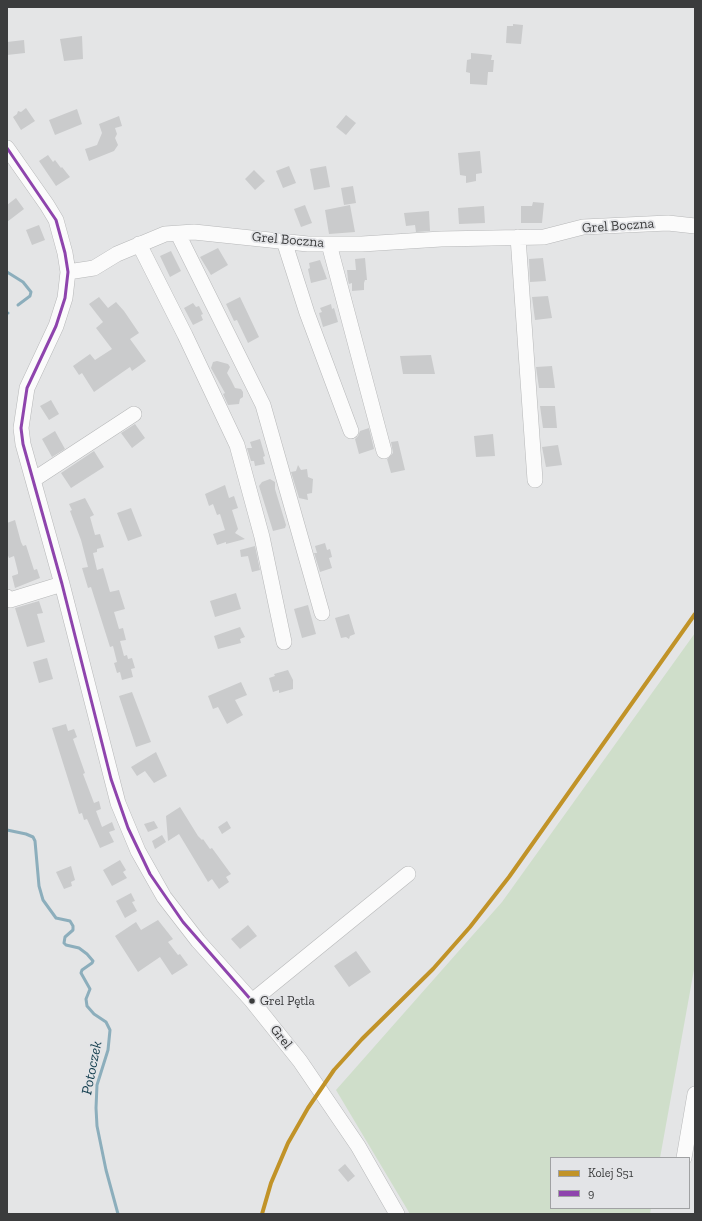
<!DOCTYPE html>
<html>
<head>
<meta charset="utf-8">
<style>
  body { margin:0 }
  #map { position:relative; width:702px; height:1221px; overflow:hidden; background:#e4e5e6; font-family:"Zilla Slab",serif }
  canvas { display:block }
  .frame { position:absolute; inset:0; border:8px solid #3b3c3d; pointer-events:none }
  .legend { position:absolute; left:550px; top:1157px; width:140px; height:52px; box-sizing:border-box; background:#e3e4e7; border:1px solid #a0a1a3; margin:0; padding:5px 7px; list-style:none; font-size:12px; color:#3b3c3d }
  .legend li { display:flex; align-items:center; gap:8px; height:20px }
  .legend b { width:20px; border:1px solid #a0a1a3 }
</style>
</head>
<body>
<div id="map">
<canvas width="702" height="1221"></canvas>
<div class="frame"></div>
<ul class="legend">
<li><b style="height:5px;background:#c19328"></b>Kolej S51</li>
<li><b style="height:5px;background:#8e44ad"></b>9</li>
</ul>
</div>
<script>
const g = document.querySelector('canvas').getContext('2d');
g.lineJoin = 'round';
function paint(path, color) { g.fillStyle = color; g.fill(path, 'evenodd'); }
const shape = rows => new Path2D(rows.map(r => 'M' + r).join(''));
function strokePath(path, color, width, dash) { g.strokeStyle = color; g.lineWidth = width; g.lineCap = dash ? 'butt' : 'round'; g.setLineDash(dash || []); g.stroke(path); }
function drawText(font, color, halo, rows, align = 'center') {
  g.font = font + ' "Zilla Slab",serif'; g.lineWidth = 3.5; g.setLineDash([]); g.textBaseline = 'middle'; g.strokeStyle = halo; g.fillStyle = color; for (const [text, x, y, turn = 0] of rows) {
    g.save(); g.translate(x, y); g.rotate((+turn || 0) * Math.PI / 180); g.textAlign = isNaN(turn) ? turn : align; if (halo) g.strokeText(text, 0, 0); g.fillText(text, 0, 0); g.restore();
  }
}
const green = shape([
  [695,633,695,964,660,1158,551,1158,551,1208,651,1208,650,1214,410,1214,336,1090,502,902]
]);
const stream = shape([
  [7,272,23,282,31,292,30,296,18,305],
  [7,313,8,313],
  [7,830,26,834,33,837,35,841,39,886,43,900,56,918,70,921,73,926,73,930,65,937,64,943,66,945,79,948,87,954,93,961,92,963,82,970,81,973,90,989,86,999,87,1006,94,1014,106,1022,110,1030,108,1050,97,1085,96,1108,97,1126,106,1170,118,1214]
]);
const building = shape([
  [513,24,523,25,521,44,506,43,507,26,513,26],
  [82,36,83,59,64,61,60,39],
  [24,40,25,53,7,55,7,42],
  [471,53,492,55,491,60,494,60,493,72,488,72,487,85,470,84,470,73,466,72,467,60,471,59],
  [26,108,35,121,21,130,13,117,17,114,18,111,21,112],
  [77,109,82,124,55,135,49,120],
  [346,115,356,123,346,135,336,127],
  [119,116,122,126,115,128,117,134,115,138,118,145,114,151,89,161,85,149,97,145,102,133,99,124],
  [480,151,482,173,476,174,476,181,466,183,466,176,460,175,458,153],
  [48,155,53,162,55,160,61,168,62,167,70,177,56,186,39,161],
  [289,166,296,183,283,188,276,171],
  [326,166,330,187,314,190,310,169],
  [254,170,265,181,255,190,245,179],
  [353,186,356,203,344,205,341,188],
  [16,198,24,209,7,222,7,205],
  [533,202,544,203,542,223,521,223,521,206,532,206],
  [305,205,312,223,301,227,294,209],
  [350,205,355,232,329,234,325,210],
  [484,206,485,223,459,224,458,208],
  [429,211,430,231,416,232,415,225,406,226,404,213],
  [39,225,45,240,32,245,26,230],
  [218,248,228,265,211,275,200,257],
  [171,251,181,271,170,277,160,256],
  [365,258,367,280,365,280,364,283,364,290,352,291,352,283,349,284,348,280,347,270,356,270,355,259],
  [543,258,546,281,530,282,529,259],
  [320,260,327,279,311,283,308,269,310,268,309,263],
  [548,296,552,318,535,320,532,297],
  [99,297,108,308,116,302,124,311,139,333,130,339,146,361,132,371,130,367,94,392,82,373,79,375,73,366,90,354,95,360,112,349,96,328,103,322,89,304],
  [240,297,259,337,248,343,237,320,234,321,226,304],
  [193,303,196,307,199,306,203,314,201,315,203,320,193,325,184,308],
  [331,304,332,309,334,308,338,322,323,327,319,313,322,312,320,308],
  [431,355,435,374,403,374,400,356],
  [217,361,228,364,230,367,227,373,231,380,235,388,241,389,243,392,243,397,240,399,239,404,228,405,223,394,225,393,211,368,213,362],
  [552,366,555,388,539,388,536,367],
  [51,400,59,414,49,420,40,406],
  [540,406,555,406,557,428,543,428],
  [135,424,145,438,132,448,121,433],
  [369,428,374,449,359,454,355,439,358,436,360,431],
  [55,431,65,449,52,457,42,439],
  [493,434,495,456,476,457,474,436],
  [260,439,265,456,263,457,265,464,255,466,254,461,251,461,247,448,252,448,250,442],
  [398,441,405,470,391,473,387,459,393,453,391,442],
  [558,445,562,465,546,467,542,447],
  [94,451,104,467,71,488,61,473],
  [298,465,301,470,307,469,308,477,313,479,312,493,307,494,308,500,299,498,291,472,296,471],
  [270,479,275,482,275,489,286,525,285,528,273,531,259,486,262,482],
  [225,485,229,498,234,496,238,508,232,510,238,529,235,533,245,539,226,544,226,542,217,545,213,534,225,530,220,514,217,515,213,504,209,506,205,494],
  [85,498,94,515,90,517,95,535,100,534,104,547,97,549,97,552,93,553,97,570,103,568,110,592,119,590,125,609,114,612,119,629,123,628,126,640,120,641,124,656,127,655,128,659,132,658,135,668,131,669,133,677,122,680,120,672,117,673,114,663,117,662,113,646,110,647,91,587,88,588,82,568,88,567,81,540,70,511,72,510,69,504],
  [131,508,142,536,128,541,117,513],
  [15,520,21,542,23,546,26,545,34,570,37,569,40,578,15,588,12,576,18,574,18,572,14,556,9,558,7,553,7,523],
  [325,543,327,550,330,549,332,557,329,558,332,568,320,572,314,553,317,553,315,546],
  [255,546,260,570,252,572,248,556,241,557,240,550],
  [236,593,241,609,215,617,210,601],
  [39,601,43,613,37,614,45,642,27,647,15,608],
  [308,605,316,634,302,638,294,609],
  [349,614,355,634,350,636,349,639,346,637,341,638,335,618],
  [240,627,245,637,240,639,241,643,218,649,214,636],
  [47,658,53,679,39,683,33,662],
  [288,670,293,680,293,689,279,693,279,690,273,692,269,678,275,676,274,674],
  [241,682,247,695,235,700,243,715,227,724,218,707,213,709,208,696],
  [132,692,151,742,136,747,119,696],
  [66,724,68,731,74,729,77,737,73,739,85,773,83,774,94,803,99,801,101,809,96,811,102,827,112,822,115,830,109,832,114,842,100,848,87,819,84,820,82,813,79,814,52,728],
  [156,752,167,776,154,783,145,771,137,776,131,767],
  [180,807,198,836,202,840,203,839,210,849,212,848,231,874,226,877,229,882,219,889,212,879,208,882,179,834,168,841,166,816],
  [154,821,158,828,148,832,144,824],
  [227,821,231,828,222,834,218,827],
  [162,835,166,842,155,849,152,841],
  [120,860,126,870,123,872,127,878,112,886,103,870],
  [71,866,75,880,71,882,72,886,64,889,56,872],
  [131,893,135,901,132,902,137,911,125,918,116,901],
  [158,920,173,939,168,942,178,955,180,954,188,965,172,975,160,957,138,972,115,936,136,922,141,930],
  [248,925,257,936,240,949,231,939],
  [356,951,371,972,349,987,334,966],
  [345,1164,355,1176,348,1182,338,1170]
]);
const minor = shape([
  [7,148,47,205,56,220,65,253,68,272,65,298,56,326,27,388,21,428,23,444,62,584,118,803,138,851,164,897,198,941,252,1001,300,1061,358,1146,397,1214],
  [178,234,263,405,322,613],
  [518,237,535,480],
  [284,241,307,313,351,431],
  [139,244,185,335,237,445,262,537,284,642],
  [329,244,384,451],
  [68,272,94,268,117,254,165,234,194,232,308,244,362,244,441,239,544,237,583,227,668,223,695,226],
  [33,480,134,414],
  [7,597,10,600,62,584],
  [252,1001,408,874],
  [684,1158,695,1094]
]);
const bus1 = shape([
  [7,148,56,220,65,253,68,272,65,298,56,326,27,388,21,428,23,444,62,584,111,779,128,828,150,874,183,922,252,1001]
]);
const rail1 = shape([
  [262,1214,271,1183,288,1143,308,1108,334,1070,362,1039,433,969,470,927,509,877,695,614]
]);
const markers = [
  [252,1001,3.5,"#3b3c3d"]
];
const busNames = [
  ["Grel Pętla",260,1001]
];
const streetNames = [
  ["Grel Boczna",618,226,-4],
  ["Grel Boczna",288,240,5],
  ["Grel",281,1037,51]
];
const waterNames = [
  ["Potoczek",92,1068,-79]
];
paint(green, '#cfdeca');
strokePath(stream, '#8caebc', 3);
paint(building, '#cacbcc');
strokePath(minor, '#b7b8b9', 16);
strokePath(minor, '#fbfbfb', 15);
strokePath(bus1, '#8e44ad', 3);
strokePath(rail1, '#c19328', 4);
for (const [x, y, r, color] of markers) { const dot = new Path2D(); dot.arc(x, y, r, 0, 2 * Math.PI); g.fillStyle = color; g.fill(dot); strokePath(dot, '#e3e4e7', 1.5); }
drawText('13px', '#3b3c3d', '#e3e4e7', busNames, 'left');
drawText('14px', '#3b3c3d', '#e3e4e7', streetNames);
drawText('italic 15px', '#133e4e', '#e3e4e7', waterNames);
</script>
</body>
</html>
